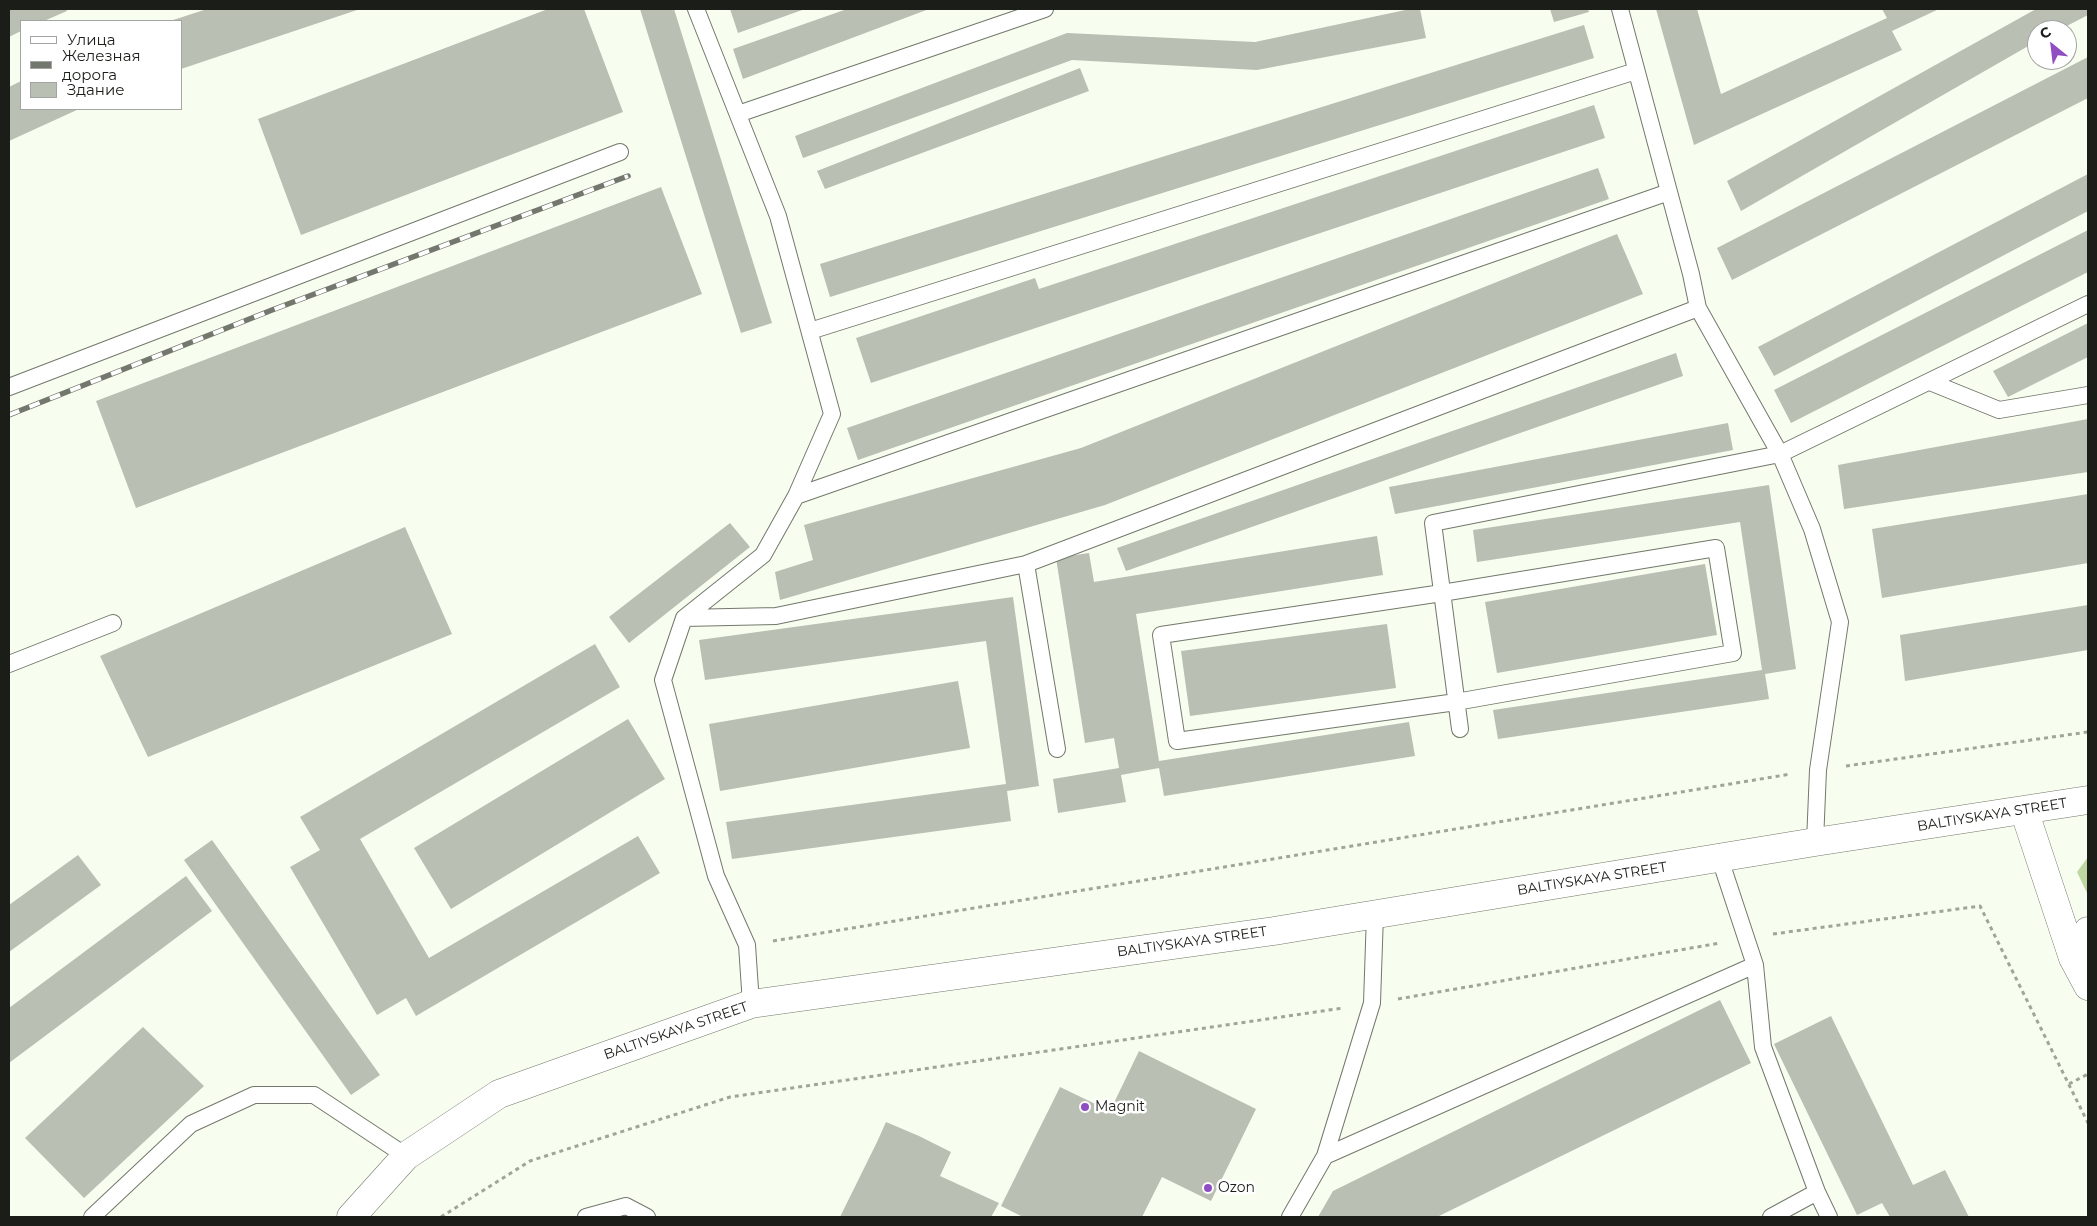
<!DOCTYPE html>
<html>
<head>
<meta charset="utf-8">
<style>
  body { margin:0 }
  #map { position:relative; width:2097px; height:1226px; overflow:hidden; background:#f7feef; font-family:Montserrat,sans-serif }
  canvas { display:block }
  .frame { position:absolute; inset:0; border:10px solid #1a1d18; pointer-events:none }
  .legend { position:absolute; left:20px; top:20px; width:162px; height:90px; box-sizing:border-box; background:#fff; border:1px solid #a3a5a3; margin:0; padding:6px 9px; list-style:none; font-size:15px; color:#1a1d18 }
  .legend li { display:flex; align-items:center; gap:10px; height:25px }
  .legend b { width:25px; border:1px solid #a3a5a3 }
  .north { position:absolute; left:2027px; top:20px; width:50px; height:50px; box-sizing:border-box; background:#fff; border:1px solid #a3a5a3; border-radius:50%; rotate:331deg; font-size:14px; font-weight:700; line-height:20px; text-align:center; color:#1a1d18 }
  .north::after { content:''; display:block; margin:auto; width:18px; height:22px; background:#904ec3; clip-path:polygon(50% 0,100% 100%,50% 72%,0 100%) }
</style>
</head>
<body>
<div id="map">
<canvas width="2097" height="1226"></canvas>
<div class="frame"></div>
<ul class="legend">
<li><b style="height:6px;background:#fff"></b>Улица</li>
<li><b style="height:6px;background:#73776e"></b>Железная дорога</li>
<li><b style="height:14px;background:#b9bfb2"></b>Здание</li>
</ul>
<div class="north">С</div>
</div>
<script>
const g = document.querySelector('canvas').getContext('2d');
g.lineJoin = 'round';
function paint(path, color) { g.fillStyle = color; g.fill(path, 'evenodd'); }
const shape = rows => new Path2D(rows.map(r => 'M' + r).join(''));
function strokePath(path, color, width, dash) { g.strokeStyle = color; g.lineWidth = width; g.lineCap = dash ? 'butt' : 'round'; g.setLineDash(dash || []); g.stroke(path); }
function drawText(font, color, halo, rows, align = 'center') {
  g.font = font + ' Montserrat,sans-serif'; g.lineWidth = 5; g.setLineDash([]); g.textBaseline = 'middle'; g.strokeStyle = halo; g.fillStyle = color; for (const [text, x, y, turn = 0] of rows) {
    g.save(); g.translate(x, y); g.rotate((+turn || 0) * Math.PI / 180); g.textAlign = isNaN(turn) ? turn : align; if (halo) g.strokeText(text, 0, 0); g.fillText(text, 0, 0); g.restore();
  }
}
const green = shape([
  [2088,857,2088,895,2077,872]
]);
const building = shape([
  [9,9,66,9,67,11,44,21,21,21,21,31,9,37],
  [207,9,360,9,181,69,181,21,170,21],
  [548,9,584,9,623,112,301,235,258,119],
  [640,9,674,9,772,323,741,333],
  [730,9,805,9,738,33],
  [847,9,929,9,743,79,733,49],
  [1410,9,1420,9,1426,38,1257,70,1072,60,803,158,795,136,1067,33,1255,42],
  [1550,9,1588,9,1589,12,1554,22],
  [1656,9,1697,9,1721,94,1887,18,1882,9,1939,9,1892,31,1902,50,1694,145],
  [2036,9,2088,9,2088,15,2059,30,2037,30,2037,41,1741,211,1727,181],
  [1584,25,1594,58,830,297,820,264],
  [2088,57,2088,98,1732,280,1717,248],
  [1080,68,1089,91,825,189,817,171],
  [21,81,21,109,79,109,9,141,9,87],
  [1594,105,1605,138,871,383,856,338,1035,278,1039,289],
  [1598,168,1609,199,858,460,847,428],
  [2088,174,2088,211,1774,376,1758,347],
  [661,187,702,294,136,508,96,401],
  [2088,230,2088,272,1791,423,1774,390],
  [1617,234,1643,294,1105,505,780,600,775,572,813,560,804,525,1081,448],
  [2088,323,2088,357,2008,397,1993,371],
  [1676,353,1683,376,1126,571,1117,548],
  [2088,419,2088,472,1844,509,1838,465],
  [1728,423,1733,450,1395,514,1389,487],
  [1769,485,1796,669,1765,674,1769,699,1498,739,1493,710,1762,670,1740,522,1477,562,1473,530],
  [2088,494,2088,563,1882,598,1872,529],
  [730,523,750,547,629,643,609,617],
  [405,527,452,634,148,757,100,656],
  [1377,536,1383,575,1136,614,1159,761,1409,722,1415,756,1164,796,1159,768,1121,775,1126,802,1058,813,1053,779,1119,768,1114,738,1085,743,1056,558,1089,553,1094,582],
  [1705,564,1717,635,1497,673,1485,602],
  [1013,597,1039,786,1007,791,1011,821,732,859,726,822,1006,784,986,641,705,680,699,640],
  [2088,605,2088,650,1905,681,1900,635],
  [1387,624,1396,688,1190,716,1181,651],
  [595,644,620,687,360,839,429,958,638,836,660,873,416,1016,406,998,377,1015,290,867,320,850,300,817],
  [958,681,970,748,720,791,709,724],
  [628,719,665,779,451,909,414,848],
  [212,840,380,1075,351,1095,184,860],
  [78,855,101,885,9,952,9,905],
  [186,876,212,911,9,1063,9,1008],
  [1720,1000,1751,1063,1437,1217,1318,1217,1333,1191],
  [1831,1016,1913,1185,1945,1170,1969,1217,1890,1217,1882,1203,1857,1215,1774,1044],
  [143,1027,204,1086,84,1198,25,1138],
  [1139,1051,1256,1109,1211,1201,1162,1177,1142,1217,1023,1217,1001,1206,1060,1087,1110,1111],
  [886,1122,919,1136,951,1152,940,1176,999,1203,991,1217,840,1217,877,1142]
]);
const path = shape([
  [1846,766,2088,732],
  [1773,934,1980,906,2088,1123],
  [773,941,1791,774],
  [1398,999,1720,943],
  [2069,1084,2088,1074],
  [441,1217,530,1161,730,1097,1343,1008]
]);
const service = shape([
  [696,9,778,216,832,414,796,496,763,555,684,618,663,680,716,876,747,945,751,1004],
  [1620,9,1691,274,1698,308,1780,454,1812,529,1840,622,1818,770,1815,842],
  [738,114,1045,9],
  [810,331,1636,71],
  [1930,382,1999,410,2088,395],
  [9,387,620,152],
  [796,496,1669,192],
  [1716,548,1733,653,1456,702,1177,741,1161,635,1442,593,1716,548],
  [1026,564,1698,308],
  [684,618,776,616,1026,564,1057,749],
  [9,664,113,623],
  [1460,729,1433,523,1780,454,2088,304],
  [1720,859,1755,965,1763,1047,1817,1192,1829,1217],
  [1325,1156,1755,965],
  [92,1217,191,1124,254,1095,314,1095,406,1156],
  [586,1217,626,1206,647,1217],
  [1290,1217,1325,1156,1372,1003,1375,914],
  [1771,1217,1817,1192]
]);
const tertiary = shape([
  [2024,810,2073,958,2088,986],
  [2073,958,2088,931],
  [351,1217,406,1156,499,1094,751,1004,1274,931,1815,842,2088,800]
]);
const rail = shape([
  [9,415,272,310,628,176]
]);
const markers = [
  [1085,1107,5,"#904ec3"],
  [1208,1188,5,"#904ec3"]
];
const streetNames = [
  ["BALTIYSKAYA STREET",1992,815,-9],
  ["BALTIYSKAYA STREET",1592,879,-9],
  ["BALTIYSKAYA STREET",1192,942,-8],
  ["BALTIYSKAYA STREET",676,1031,-19]
];
const poiNames = [
  ["Magnit",1095,1107],
  ["Ozon",1218,1188]
];
paint(green, '#bfd7a1');
paint(building, '#b9bfb2');
strokePath(service, '#72786b', 18);
strokePath(tertiary, '#72786b', 29);
strokePath(path, '#a0a59a', 3, [4, 4]);
strokePath(service, '#fff', 16);
strokePath(tertiary, '#fff', 28);
strokePath(rail, '#73776e', 5.5);
strokePath(rail, '#fff', 4, [11]);
for (const [x, y, r, color] of markers) { const dot = new Path2D(); dot.arc(x, y, r, 0, 2 * Math.PI); g.fillStyle = color; g.fill(dot); strokePath(dot, '#fff', 2); }
drawText('14px', '#1a1d18', '#fff', streetNames);
drawText('14px', '#1a1d18', '#fff', poiNames, 'left');
</script>
</body>
</html>
